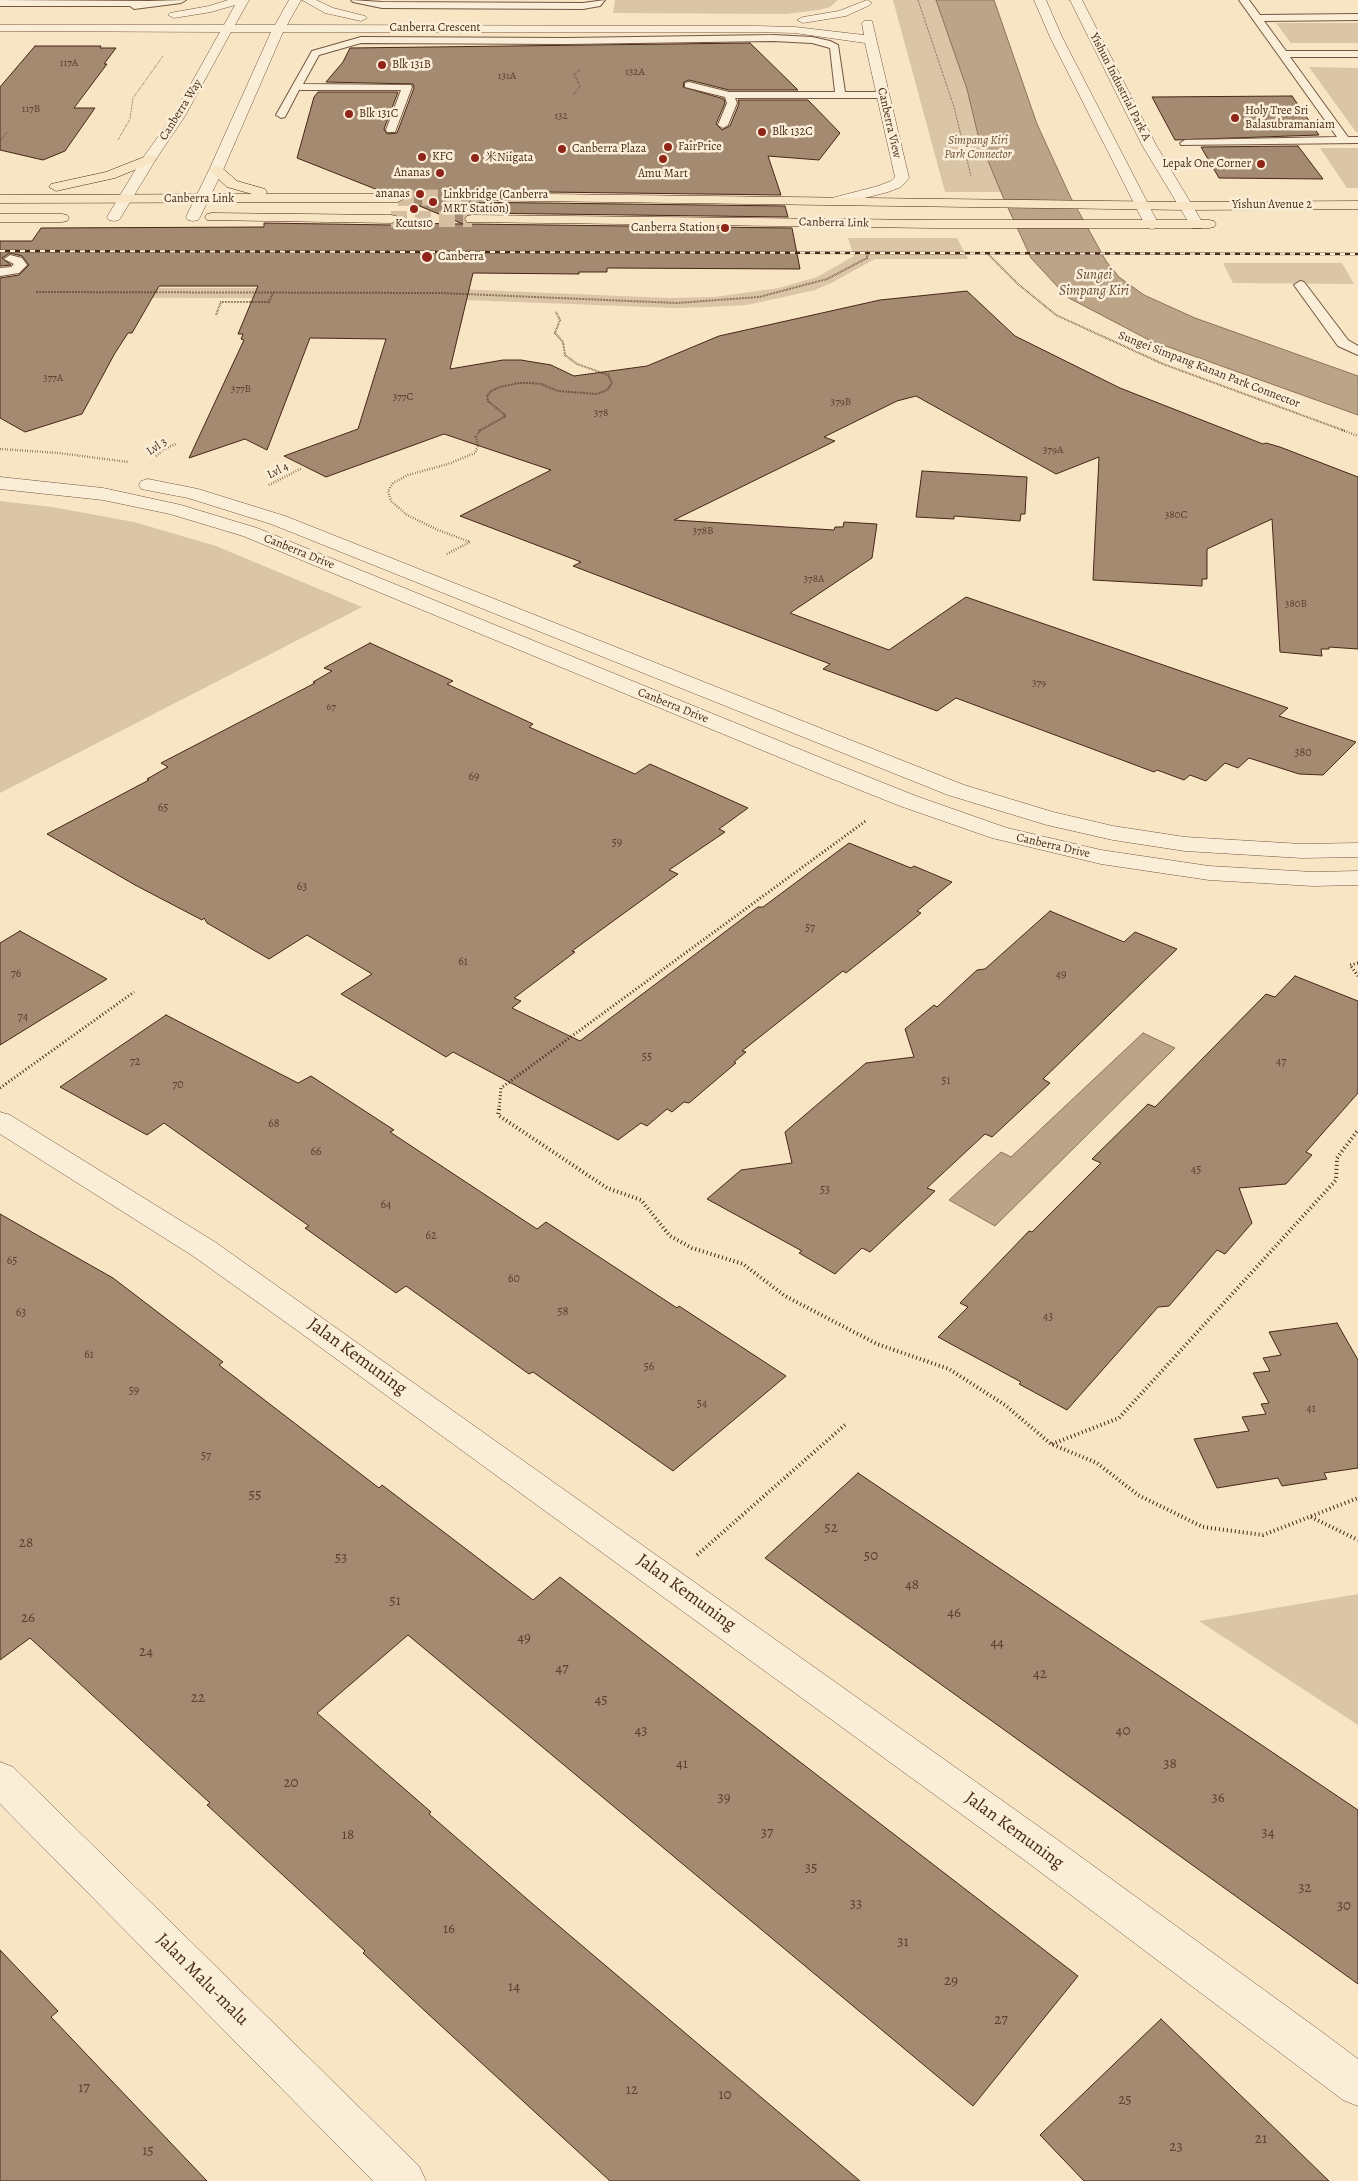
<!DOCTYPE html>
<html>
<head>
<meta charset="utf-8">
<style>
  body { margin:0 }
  canvas { display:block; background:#f8e5c3 }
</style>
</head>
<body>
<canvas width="1358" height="2181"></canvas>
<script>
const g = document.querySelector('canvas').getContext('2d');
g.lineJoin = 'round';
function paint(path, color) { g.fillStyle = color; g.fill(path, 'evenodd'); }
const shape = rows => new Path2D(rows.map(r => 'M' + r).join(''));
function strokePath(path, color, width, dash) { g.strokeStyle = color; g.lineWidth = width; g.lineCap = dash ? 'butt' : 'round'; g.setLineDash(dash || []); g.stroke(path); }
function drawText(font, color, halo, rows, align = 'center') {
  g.font = font + ' Alegreya,"Noto Serif SC",serif'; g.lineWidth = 5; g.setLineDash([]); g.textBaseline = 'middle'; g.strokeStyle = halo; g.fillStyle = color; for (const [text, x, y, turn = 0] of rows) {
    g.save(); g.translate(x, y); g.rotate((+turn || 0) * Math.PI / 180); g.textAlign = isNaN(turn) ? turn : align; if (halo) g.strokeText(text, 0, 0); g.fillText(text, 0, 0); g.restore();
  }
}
const green = shape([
  [615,0,838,0,830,7,819,10,786,14,613,13],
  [893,0,971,0,1040,192,945,192],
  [1276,23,1358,23,1358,43,1291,43],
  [1309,67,1358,68,1358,132,1356,132],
  [1320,148,1358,148,1358,188,1347,188],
  [848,238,957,238,968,259,875,259,833,282,815,290,747,305,708,307,675,308,438,299,0,297,0,288,432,288,669,298,714,297,779,288,817,277,854,256],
  [1223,263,1342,263,1354,284,1233,283],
  [0,501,52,507,134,522,216,546,362,607,0,793],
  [1358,1594,1358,1725,1199,1621]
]);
const water = shape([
  [936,0,994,0,1037,124,1070,196,1106,261,1119,277,1144,295,1195,318,1358,376,1358,415,1149,340,1067,297,1031,258,1003,197,979,139,967,89,936,0],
  [1143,1033,1175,1048,995,1226,949,1200,1001,1152,1011,1157,1143,1033]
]);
const building = shape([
  [750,43,798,90,729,90,689,80,684,82,683,87,724,99,725,103,716,124,722,130,730,126,739,104,738,100,808,100,840,133,819,160,768,156,781,195,466,191,458,195,457,198,461,202,785,206,788,217,472,213,465,215,463,220,467,224,792,228,800,269,607,268,607,272,579,272,579,274,473,273,450,369,503,360,521,360,551,365,574,376,647,366,719,336,880,300,967,291,1015,336,1120,388,1263,444,1266,443,1280,447,1358,477,1358,649,1329,647,1329,649,1321,649,1322,656,1280,652,1272,519,1207,549,1207,579,1202,579,1202,586,1093,580,1099,457,1056,474,916,396,897,401,824,437,835,441,674,520,834,530,835,527,843,527,844,522,877,524,872,558,790,613,889,650,966,597,1288,708,1279,716,1356,742,1323,775,1299,774,1249,758,1238,768,1225,763,1206,781,1190,775,1184,780,1157,770,1154,772,956,698,937,711,823,669,830,664,573,566,581,562,460,516,551,470,444,434,326,477,284,456,358,429,386,339,310,338,267,450,245,439,189,458,244,340,241,339,243,334,238,334,258,286,159,286,132,333,128,333,115,353,82,414,25,432,0,418,0,278,19,275,29,265,22,256,10,253,2,258,11,265,0,266,0,241,32,241,41,228,264,227,264,223,391,225,397,223,463,224,405,200,407,197,399,192,383,192,297,158,314,97,318,92,398,92,384,129,387,134,397,133,414,88,413,84,326,82,343,62,350,48,750,43],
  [35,46,101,46,100,48,116,48,104,64,107,64,74,108,95,108,65,151,43,160,0,150,0,87,35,46],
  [1292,96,1319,135,1175,140,1152,97,1292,96],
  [1298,146,1323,179,1219,178,1201,147,1298,146],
  [922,471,1027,477,1025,514,1021,514,1020,521,954,516,954,519,916,517,922,471],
  [370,643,453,681,447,684,533,724,529,727,635,774,650,764,748,808,719,829,725,832,669,870,678,874,572,951,575,952,514,998,521,1001,512,1008,580,1041,758,907,763,907,849,843,911,868,914,866,952,882,917,911,921,913,899,931,846,973,843,971,742,1051,746,1052,734,1062,736,1063,689,1103,684,1102,672,1112,667,1109,647,1126,641,1123,618,1140,453,1052,446,1057,341,994,372,974,307,935,269,959,207,923,204,918,202,920,135,885,47,834,149,780,147,779,168,767,161,763,315,683,313,682,332,671,324,668,370,643],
  [1050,911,1124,942,1135,932,1177,949,1043,1079,1050,1083,992,1137,985,1134,927,1188,935,1191,870,1252,862,1248,835,1274,799,1253,802,1251,707,1199,741,1170,792,1163,785,1132,866,1063,914,1057,905,1029,934,1005,937,1007,977,970,985,969,1050,911],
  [20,931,107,979,0,1045,0,943,20,931],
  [1295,976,1358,1001,1358,1093,1306,1152,1312,1155,1286,1184,1239,1188,1252,1223,1225,1254,1217,1250,1169,1306,1158,1307,1067,1410,1019,1384,1021,1382,938,1337,968,1307,960,1303,1029,1231,1032,1232,1101,1163,1092,1159,1148,1104,1155,1107,1266,994,1275,997,1295,976],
  [166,1015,298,1083,311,1076,394,1130,390,1132,537,1229,546,1222,677,1308,679,1306,786,1376,673,1471,533,1372,529,1374,406,1286,396,1293,305,1228,309,1226,164,1123,147,1135,60,1087,166,1015],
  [0,1214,113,1278,223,1362,219,1365,379,1488,382,1485,533,1600,560,1577,1078,1976,973,2106,408,1635,317,1713,431,1812,429,1814,534,1905,860,2181,610,2181,426,2012,363,1953,365,1951,207,1805,210,1803,30,1638,0,1660,0,1214],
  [1337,1323,1358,1360,1358,1468,1324,1473,1327,1479,1282,1486,1278,1478,1217,1488,1194,1439,1249,1431,1242,1417,1266,1414,1261,1404,1269,1403,1253,1373,1270,1371,1263,1358,1281,1355,1269,1332,1337,1323],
  [858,1473,1358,1810,1358,1984,765,1558,858,1473],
  [0,1950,58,2011,51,2017,207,2181,0,2181,0,1950],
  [1161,2019,1260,2114,1329,2181,1084,2181,1040,2135,1161,2019]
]);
const primaryTunnel = shape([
  [398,198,466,197],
  [391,219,472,219]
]);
const pathFar4 = shape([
  [918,0,954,107,971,176],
  [573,95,580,86,574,74,580,70],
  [1,140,7,132],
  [118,140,130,119,133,98,163,56]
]);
const pathFar3 = shape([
  [987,253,1018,284,1056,315,1163,364,1345,431],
  [36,292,441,293,677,303,759,297,827,279,867,258,868,251],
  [216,315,221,302,269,302,273,293],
  [479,431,506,416,488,401,487,396,491,391,500,387,519,383,531,383,541,384,558,391,597,394,607,390,612,383,608,375,577,364,565,355,563,342,555,333,560,320,556,312]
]);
const pathFar2 = shape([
  [1342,430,1358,436],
  [0,449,59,453,128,462],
  [156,456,164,449,176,444],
  [269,485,302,468],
  [447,554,470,542,438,530,407,515,391,501,388,491,393,483,408,475,448,464,475,453,478,446,476,437,480,430]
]);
const pathFar1 = shape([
  [1358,963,1350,965,1358,976],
  [0,1088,134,992],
  [499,1110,501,1088,867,820]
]);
const path = shape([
  [499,1109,498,1115,607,1188,641,1200,670,1236,692,1248,743,1264,785,1296,877,1344,949,1369,1005,1405,1051,1444,1097,1463,1138,1495,1203,1527,1263,1535,1358,1498],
  [1052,1444,1119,1418,1336,1180,1337,1158,1358,1130],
  [1311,1517,1358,1540],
  [697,1555,846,1424]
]);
const lane = shape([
  [0,0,149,1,186,0,181,3,134,9,130,6,0,6,0,0],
  [351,0,382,2,583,3,605,0,600,6,583,9,382,8,353,2,351,0],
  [1239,0,1249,0,1260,15,1358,14,1358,20,1264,21,1286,51,1358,51,1358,57,1290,57,1348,137,1358,137,1358,143,1181,145,1180,143,1185,140,1337,137,1239,0],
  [773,35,812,37,830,41,838,45,845,92,883,92,888,95,883,98,735,98,737,103,728,125,723,128,718,125,727,103,725,97,685,87,685,83,689,82,729,92,835,92,830,48,812,43,773,41,566,44,361,43,319,55,303,84,411,85,412,87,395,132,387,132,386,130,401,90,299,90,285,117,281,118,276,115,312,51,361,37,566,38,773,35],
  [10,255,22,258,27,265,19,273,0,276,0,268,11,267,14,264,4,259,10,255],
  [1300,281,1304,282,1348,340,1358,346,1358,355,1338,346,1294,285,1300,281]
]);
const street = shape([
  [228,0,249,0,235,25,275,25,289,0,301,0,287,25,757,26,795,27,864,35,862,23,864,21,872,21,909,178,901,187,888,192,837,205,830,201,832,198,878,186,891,181,895,177,865,43,795,33,757,32,283,32,223,170,200,217,198,220,193,221,188,220,186,217,209,170,271,32,231,32,185,116,156,159,121,217,119,220,114,221,109,220,107,217,142,159,173,116,220,32,0,31,0,25,224,25,235,5,211,12,174,18,168,15,170,13,209,6,228,0],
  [302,0,316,0,333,8,365,16,367,18,361,21,325,13,302,0],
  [867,0,872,3,870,5,846,16,803,23,797,20,803,17,839,11,867,0],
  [1034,0,1046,0,1062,37,1159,225,1157,228,1152,229,1147,228,1145,225,1050,37,1034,0],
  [1070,0,1082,0,1156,145,1204,225,1202,228,1192,228,1142,145,1070,0],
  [0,477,103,488,181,505,257,528,836,764,916,796,1007,828,1101,850,1209,866,1313,872,1358,871,1358,885,1313,886,1209,880,1101,864,992,838,900,806,820,774,243,536,170,514,103,500,0,489,0,477],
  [148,479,198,489,285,516,964,785,1053,812,1113,826,1185,837,1302,844,1358,843,1358,857,1302,858,1185,851,1113,840,1047,825,948,795,271,524,188,498,141,489,139,485,141,481,148,479],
  [0,1112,10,1115,215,1242,1055,1838,1322,2032,1358,2059,1358,2106,1343,2100,1027,1862,298,1331,193,1256,0,1134,0,1112],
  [0,1762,13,1767,419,2166,426,2181,373,2181,0,1804,0,1762]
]);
const primary = shape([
  [149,155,154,156,156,159,154,162,115,178,56,191,49,187,51,184,106,172,149,155],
  [216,166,221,167,237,181,265,189,267,192,266,194,398,194,405,198,398,202,0,203,0,195,252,194,227,187,209,170,216,166],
  [466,193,1187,202,1358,201,1358,209,1187,210,461,200,459,197,466,193],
  [212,213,391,215,396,216,398,219,396,222,391,223,207,220,205,217,207,214,212,213],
  [0,214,62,214,67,215,69,218,67,221,62,222,0,222,0,214],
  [472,215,934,220,1209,220,1214,221,1216,224,1214,227,1209,228,934,228,467,222,465,219,467,216,472,215]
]);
const rail = shape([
  [0,251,1358,254]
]);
const markers = [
  [382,65,5,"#8f2418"],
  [349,114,5,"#8f2418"],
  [1235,118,5,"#8f2418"],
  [762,132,5,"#8f2418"],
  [668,147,5,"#8f2418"],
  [562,149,5,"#8f2418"],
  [422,157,5,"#8f2418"],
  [475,158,5,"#8f2418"],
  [663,159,5,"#8f2418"],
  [1261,164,5,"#8f2418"],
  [440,173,5,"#8f2418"],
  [420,194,5,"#8f2418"],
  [433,202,5,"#8f2418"],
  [414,209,5,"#8f2418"],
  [725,228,5,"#8f2418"],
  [427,257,6,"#8f2418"]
];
const farNumbernames = [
  ["117A",69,63],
  ["132A",635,72],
  ["131A",507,76],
  ["117B",31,109],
  ["132",561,116],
  ["377A",53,378],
  ["377B",241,389],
  ["377C",403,397],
  ["379B",841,402],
  ["378",601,413],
  ["379A",1053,450],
  ["380C",1176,515],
  ["378B",703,531],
  ["378A",814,579],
  ["380B",1296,604],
  ["379",1039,683],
  ["67",331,707]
];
const farStreetnames = [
  ["Canberra Crescent",435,28],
  ["Yishun Industrial Park A",1120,87,63],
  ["Canberra Way",181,110,-58],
  ["Canberra View",889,123,77],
  ["Canberra Link",199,199],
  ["Yishun Avenue 2",1272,205],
  ["Canberra Link",834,223,1],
  ["Sungei Simpang Kanan Park Connector",1209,370,21],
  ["Lvl 3",157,447,-35],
  ["Lvl 4",278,471,-27],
  ["Canberra Drive",299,552,22],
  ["Canberra Drive",673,706,22],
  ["Canberra Drive",1053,846,13]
];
const farPoinames = [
  ["Blk 131B",392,65],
  ["Holy Tree Sri",1245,111],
  ["Balasubramaniam",1245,125],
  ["Blk 131C",359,114],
  ["Blk 132C",772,132],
  ["FairPrice",678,147],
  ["Canberra Plaza",572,149],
  ["KFC",432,157],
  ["米Niigata",485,158],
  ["Lepak One Corner",1251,164,"right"],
  ["Ananas",430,173,"right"],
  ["Amu Mart",663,174,"center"],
  ["ananas",410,194,"right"],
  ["Linkbridge (Canberra",443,195],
  ["MRT Station)",443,209],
  ["Kcuts10",414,224,"center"],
  ["Canberra Station",715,228,"right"],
  ["Canberra",438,257]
];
const farParknames = [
  ["Simpang Kiri",978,141],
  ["Park Connector",978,155]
];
const numberNames = [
  ["380",1303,753],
  ["69",474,777],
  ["65",163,808],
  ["59",617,843],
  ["63",302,887],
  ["57",810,928],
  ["61",463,962],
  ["76",16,974],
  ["49",1061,975],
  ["74",23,1017],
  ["55",647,1057],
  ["72",135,1062],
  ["47",1281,1062],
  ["51",946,1081],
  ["70",178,1085],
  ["68",274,1124],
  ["66",316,1152],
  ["45",1196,1170],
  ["53",825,1190],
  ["64",386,1205],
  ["62",431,1236],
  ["65",12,1261],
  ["60",514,1279],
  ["58",563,1312],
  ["63",21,1313],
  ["43",1048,1317],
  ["61",89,1355],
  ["56",649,1367],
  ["59",134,1391],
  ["54",702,1404],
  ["41",1311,1409],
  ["57",206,1456]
];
const farWaternames = [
  ["Sungei",1094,276],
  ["Simpang Kiri",1094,292]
];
const nearNumbernames = [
  ["55",255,1495],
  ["52",831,1528],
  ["28",26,1543],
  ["50",871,1556],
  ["53",341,1558],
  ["48",912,1585],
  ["51",395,1601],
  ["46",954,1613],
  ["26",28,1618],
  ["49",524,1638],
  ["44",997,1643],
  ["24",146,1652],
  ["47",562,1669],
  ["42",1040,1674],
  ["22",198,1698],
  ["45",601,1700],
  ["43",641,1731],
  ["40",1123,1731],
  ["41",682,1764],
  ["38",1170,1764],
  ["20",291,1783],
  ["39",724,1798],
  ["36",1218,1798],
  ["37",767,1833],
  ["34",1268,1833],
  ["18",348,1835],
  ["35",811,1868],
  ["32",1305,1888],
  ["33",856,1904],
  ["30",1344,1906],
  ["16",449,1929],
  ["31",903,1942],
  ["29",951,1981],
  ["14",514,1987],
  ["27",1001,2020],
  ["17",84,2088],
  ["12",632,2090],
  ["10",725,2095],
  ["25",1125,2100],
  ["21",1261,2139],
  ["23",1176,2147],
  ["15",148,2151]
];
const nearStreetnames = [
  ["Jalan Kemuning",357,1357,36],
  ["Jalan Kemuning",686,1593,36],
  ["Jalan Kemuning",1014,1831,36],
  ["Jalan Malu-malu",202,1980,45]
];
paint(green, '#dac5a6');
paint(water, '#bca488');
strokePath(water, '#8d725a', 1);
paint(building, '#a38a70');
strokePath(building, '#472716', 1);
strokePath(primaryTunnel, '#d5bfa0', 16, [16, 8]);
strokePath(lane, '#735641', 2);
strokePath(street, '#735641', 1);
strokePath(primary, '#472716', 1);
strokePath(pathFar4, '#472716', 1, [0.5, 1]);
strokePath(pathFar3, '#472716', 2, [0.5, 1]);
strokePath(pathFar2, '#472716', 2.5, [0.5, 2]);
strokePath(pathFar1, '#472716', 3, [1, 2.5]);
strokePath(path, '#472716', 4, [1, 3]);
paint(lane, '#faeed8');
paint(street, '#faeed8');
paint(primary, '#f8e5c3');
strokePath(rail, '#472716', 2.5);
strokePath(rail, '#faeed8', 2, [5]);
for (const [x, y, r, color] of markers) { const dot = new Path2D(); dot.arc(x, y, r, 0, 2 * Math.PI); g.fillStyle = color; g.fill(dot); strokePath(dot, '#faeed8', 2); }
drawText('11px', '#5e402c', null, farNumbernames);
drawText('12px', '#472716', '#faeed8', farStreetnames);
drawText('12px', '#472716', '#faeed8', farPoinames, 'left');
drawText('italic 12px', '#6c4e3a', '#faeed8', farParknames);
drawText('12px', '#5e402c', null, numberNames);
drawText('italic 14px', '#6a4c38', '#faeed8', farWaternames);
drawText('15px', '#5e402c', null, nearNumbernames);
drawText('18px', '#472716', '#faeed8', nearStreetnames);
</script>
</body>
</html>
